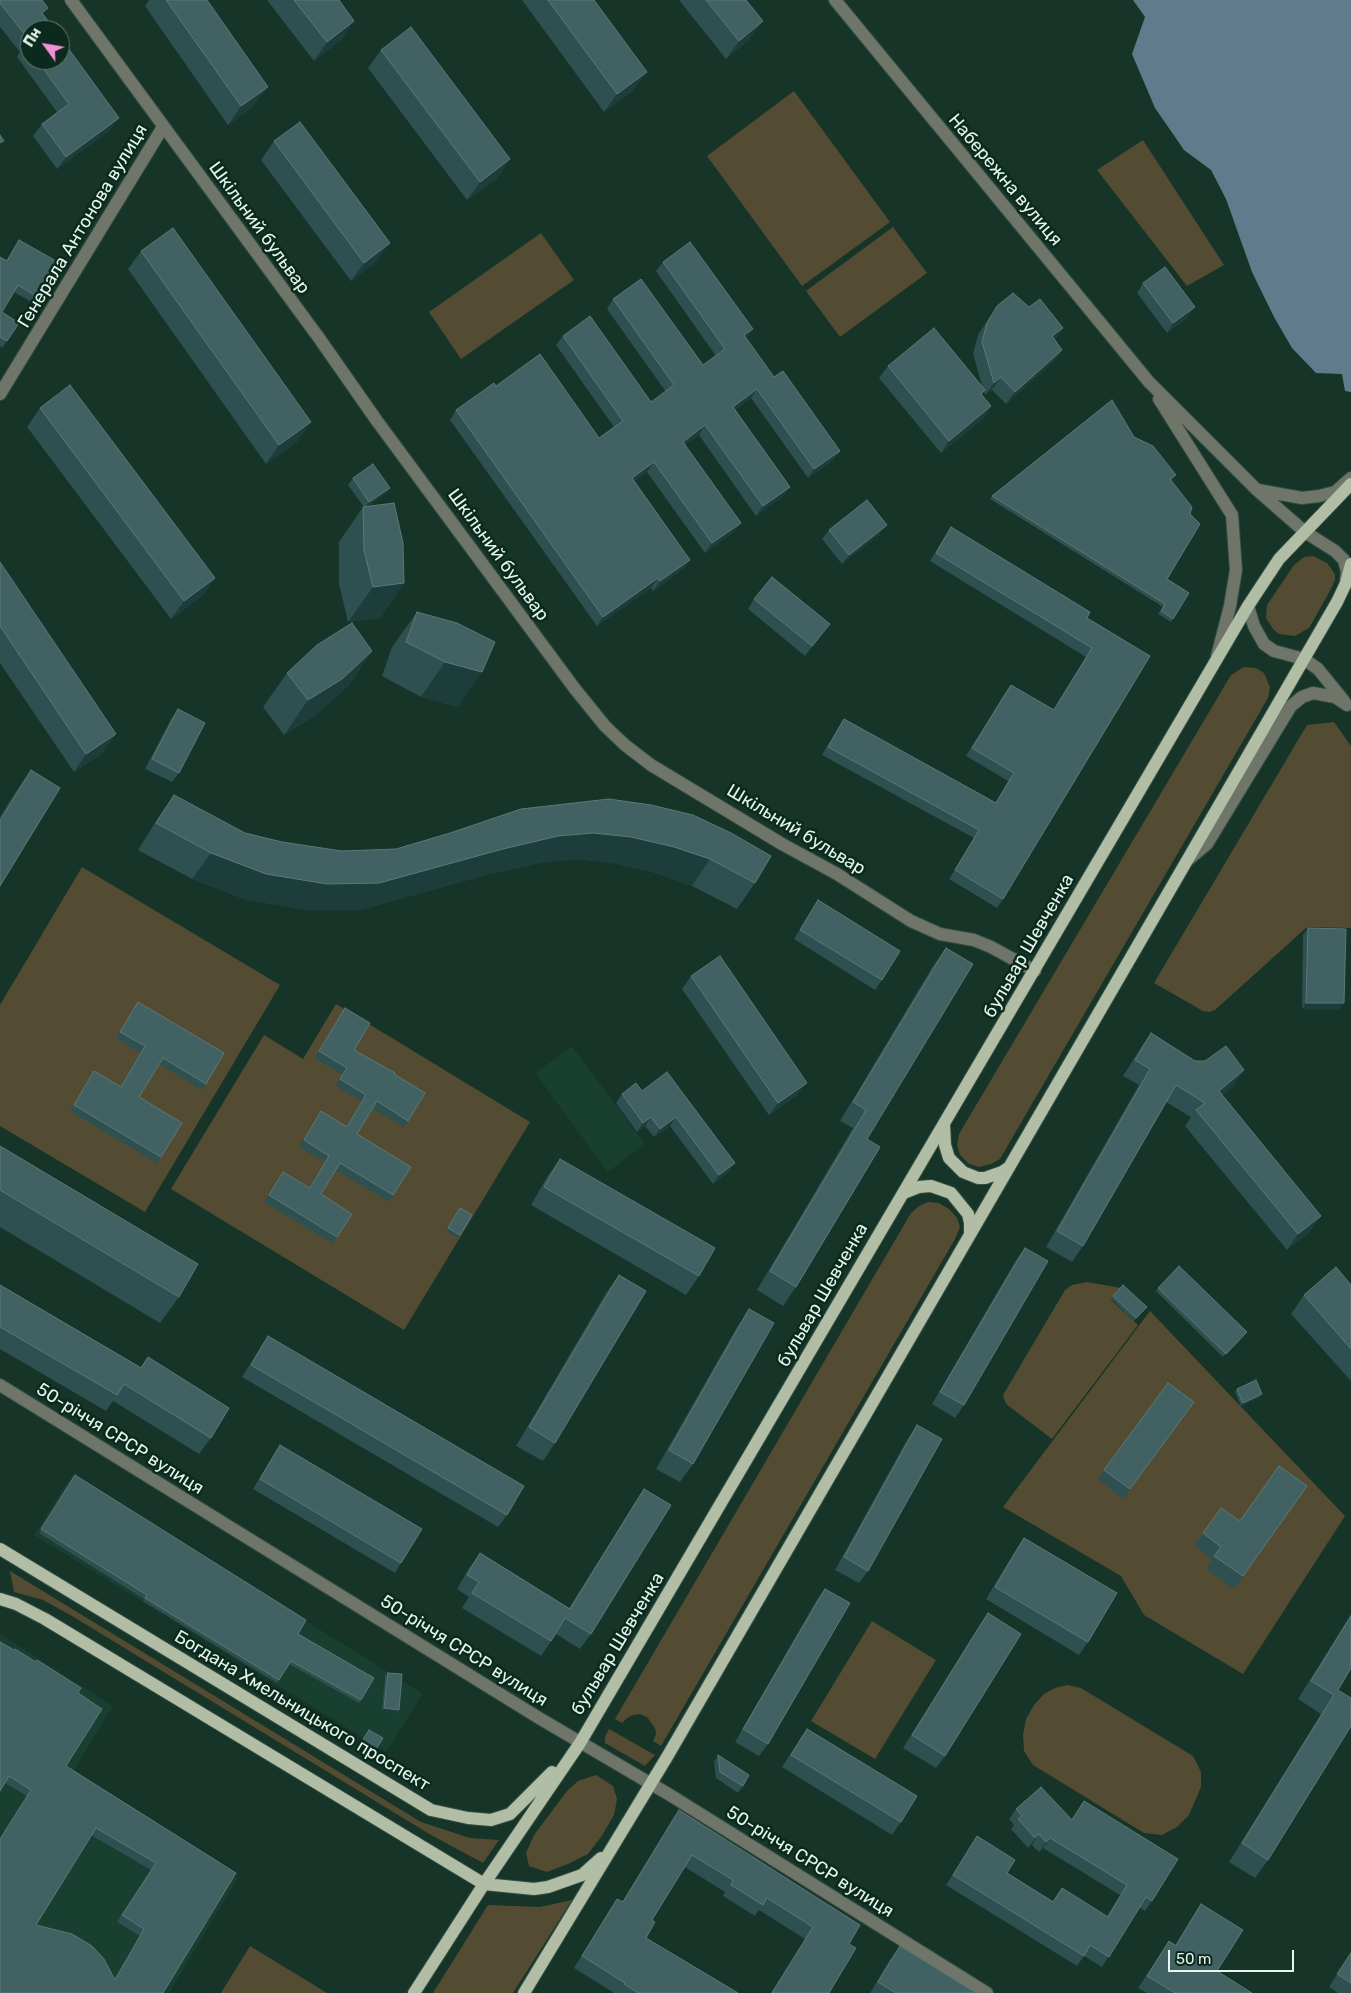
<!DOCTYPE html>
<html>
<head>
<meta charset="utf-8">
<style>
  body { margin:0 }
  #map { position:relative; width:1351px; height:1993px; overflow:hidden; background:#163427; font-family:Rubik,sans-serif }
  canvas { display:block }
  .north { position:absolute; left:20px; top:20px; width:50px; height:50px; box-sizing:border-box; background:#0b291d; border:1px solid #627b70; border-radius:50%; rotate:302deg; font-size:14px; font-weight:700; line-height:20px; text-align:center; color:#e5f6ed }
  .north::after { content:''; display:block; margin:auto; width:18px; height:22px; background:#f391d6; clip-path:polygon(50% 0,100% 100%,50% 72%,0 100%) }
  .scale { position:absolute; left:1168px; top:1950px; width:126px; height:22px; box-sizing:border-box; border:2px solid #e5f6ed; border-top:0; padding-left:6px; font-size:15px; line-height:18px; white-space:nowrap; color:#e5f6ed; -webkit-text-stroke:4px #0b291d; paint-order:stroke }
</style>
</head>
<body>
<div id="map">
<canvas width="1351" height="1993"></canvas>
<div class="north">Пн</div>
<div class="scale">50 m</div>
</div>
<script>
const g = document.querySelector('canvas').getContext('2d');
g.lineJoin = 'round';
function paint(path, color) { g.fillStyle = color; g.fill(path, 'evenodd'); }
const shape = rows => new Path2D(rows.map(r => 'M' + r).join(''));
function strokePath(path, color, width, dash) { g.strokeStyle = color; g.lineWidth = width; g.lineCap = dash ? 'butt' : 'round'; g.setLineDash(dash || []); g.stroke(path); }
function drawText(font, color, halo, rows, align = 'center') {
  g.font = font + ' Rubik,sans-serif'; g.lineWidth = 5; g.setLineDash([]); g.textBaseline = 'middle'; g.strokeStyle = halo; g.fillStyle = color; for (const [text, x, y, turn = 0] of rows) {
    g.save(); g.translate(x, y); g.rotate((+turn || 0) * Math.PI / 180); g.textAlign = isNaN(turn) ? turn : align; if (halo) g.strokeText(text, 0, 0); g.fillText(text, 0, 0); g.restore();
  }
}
const built = shape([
  [572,1046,645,1144,608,1172,535,1073],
  [72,1475,423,1694,386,1752,34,1535],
  [0,1634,113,1706,73,1772,238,1878,169,1993,0,1993]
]);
const green = shape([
  [794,91,890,222,802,286,707,156],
  [1143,140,1224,265,1187,286,1097,170],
  [893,227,927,273,840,337,806,291],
  [541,233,574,280,461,359,429,312],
  [1313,556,1327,563,1335,574,1335,580,1331,589,1309,628,1295,636,1279,634,1273,629,1266,618,1267,605,1294,565,1304,557],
  [1244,667,1256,668,1264,673,1270,687,1268,698,1000,1159,991,1164,979,1167,969,1164,960,1155,957,1145,959,1134,1231,675],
  [1334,722,1351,746,1351,928,1307,927,1215,1010,1209,1012,1203,1011,1154,983,1307,725],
  [82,867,280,985,145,1212,0,1126,0,1005],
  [336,1004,530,1122,404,1330,171,1189,264,1035,303,1059],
  [928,1202,939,1203,949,1209,957,1218,960,1227,955,1239,661,1746,653,1741,656,1734,655,1728,647,1717,640,1714,633,1715,627,1718,622,1723,615,1719,911,1213,919,1206],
  [1087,1282,1121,1288,1111,1300,1138,1325,1052,1439,1006,1404,1003,1395,1065,1290,1072,1285],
  [1150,1311,1345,1516,1243,1674,1144,1615,1121,1576,1003,1507],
  [10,1571,421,1822,470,1838,499,1840,483,1863,431,1835,72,1616,43,1600,14,1592],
  [872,1621,936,1660,875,1759,811,1721],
  [1067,1685,1081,1688,1193,1756,1201,1772,1201,1787,1189,1815,1177,1827,1162,1835,1144,1833,1033,1765,1024,1751,1023,1735,1026,1719,1034,1705,1044,1694,1055,1688],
  [609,1729,655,1755,645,1766,605,1743,605,1737],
  [596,1775,613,1786,617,1799,614,1815,601,1837,588,1854,568,1864,547,1872,529,1866,526,1853,534,1835,567,1791,578,1781],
  [572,1900,513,1993,433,1993,488,1905,540,1907],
  [250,1946,327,1993,221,1993]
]);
const water = shape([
  [1133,0,1351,0,1351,392,1345,391,1342,374,1316,373,1292,348,1274,317,1252,272,1226,199,1211,170,1184,150,1155,108,1132,54,1145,17]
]);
const minor = shape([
  [71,0,319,338,377,421,575,689,605,726,625,745,651,765,782,844,837,874,911,921,940,934,974,940,991,947,1035,971],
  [835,0,1149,382,1257,490,1305,532,1335,551,1344,560,1347,572,1346,580],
  [0,394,163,127],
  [1159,399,1232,515,1236,570,1230,606,1217,656],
  [1258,490,1302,498,1319,496,1335,492,1351,478],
  [1248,606,1254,626,1264,644,1274,651,1304,659,1318,669,1344,701],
  [1189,859,1207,844,1291,706,1302,697,1313,693,1335,697,1347,705],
  [0,1385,539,1718,670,1795,987,1993]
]);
const major = shape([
  [944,1124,945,1145,949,1158,963,1172,978,1178,985,1178,1002,1172,1008,1168],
  [904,1193,919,1187,931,1186,951,1193,968,1214,970,1223,970,1234],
  [0,1549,431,1810,468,1818,491,1820,510,1814,552,1772],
  [0,1599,16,1604,45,1619,484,1884,534,1889,548,1887,582,1875,601,1858],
  [414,1993,484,1884,580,1743,1248,606,1279,559,1351,484],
  [524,1993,667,1757,1337,602,1346,583,1351,564]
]);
const wall = shape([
  [0,0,30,30,30,60,60,60,110,130,57,169,33,136,42,124,57,112,17,57,20,52,0,27],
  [149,0,207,0,255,105,228,125,145,6],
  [267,0,339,0,342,39,314,61],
  [522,0,594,0,634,90,604,112],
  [679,0,746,0,750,39,726,59],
  [381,50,498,178,467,200,368,68],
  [274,141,377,261,351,281,261,160],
  [19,240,36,296,31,302,14,292,2,312,19,323,2,348,0,346,0,257,6,261],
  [141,251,298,441,266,464,128,269],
  [663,262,753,329,746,338,774,377,840,451,833,460,808,478,751,398,735,410,790,487,783,496,756,516,699,435,685,445,741,523,734,532,705,553,647,472,634,481,690,560,683,569,653,591,651,588,597,626,450,420,456,410,496,386,599,438,614,427,556,345,563,336,651,402,666,392,607,309,613,299,703,365,716,356,656,271],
  [1143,283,1188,317,1167,333,1137,293],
  [997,306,1029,307,1063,328,1055,339,1062,350,1053,362,1006,404,992,390,985,395,984,391,982,395,991,406,983,419,941,453,879,378,888,366,983,389,973,354,978,335],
  [40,408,215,578,202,596,171,619,27,427],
  [1134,437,1174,478,1171,480,1167,579,1189,593,1171,622,1158,614,1163,607,990,499,992,496],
  [353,478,390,488,385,494,367,507,404,583,380,618,348,622,339,584,339,542,363,507,364,507,348,485],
  [951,527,1087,618,1150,656,1003,899,997,908,949,879,974,838,822,755,838,728,844,719,995,803,1008,781,966,756,1005,693,1011,685,1053,710,1086,657,930,561],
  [829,530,880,534,842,564,822,539],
  [0,562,103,753,74,772,0,663],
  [754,599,823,634,805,656,748,609],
  [417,612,495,642,458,707,421,697,382,676,392,647],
  [372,651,348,686,317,714,284,735,263,707,287,673],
  [178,709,179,773,172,782,145,769,171,719],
  [31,770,0,886,0,817,13,796],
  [174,795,245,833,282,842,342,851,396,849,609,799,755,883,737,909,692,886,656,873,613,863,575,859,540,863,485,875,361,910,308,910,247,900,192,879,138,850,156,821],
  [818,900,882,980,875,990,794,939],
  [1308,928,1340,1010,1302,1009,1303,935],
  [946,948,867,1139,796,1287,783,1306,757,1290,853,1128,840,1121,933,966],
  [691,976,798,1095,769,1115,682,989],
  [138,1002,206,1084,202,1090,159,1064,139,1097,161,1157,157,1163,70,1111,94,1071,120,1087,140,1053,116,1038],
  [345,1008,354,1050,394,1074,408,1121,404,1127,373,1109,357,1134,393,1195,389,1202,336,1170,321,1194,337,1237,333,1244,264,1202,283,1172,309,1188,325,1162,299,1147,321,1111,346,1126,362,1102,336,1086,343,1075,314,1058],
  [1151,1033,1233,1087,1222,1095,1310,1232,1287,1250,1185,1126,1191,1117,1166,1102,1083,1246,1072,1262,1046,1247,1139,1085,1123,1076,1140,1049],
  [667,1072,729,1172,713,1184,670,1126,654,1137,645,1126,637,1132,616,1103,622,1094,642,1091],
  [0,1146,179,1297,160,1323,0,1227],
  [560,1159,699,1276,686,1295,531,1205,547,1177],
  [458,1211,472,1215,458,1238,446,1231],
  [1025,1248,964,1405,955,1418,932,1404,1016,1260],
  [619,1275,555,1443,543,1461,516,1446,606,1293],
  [0,1285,141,1367,148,1357,211,1438,199,1454,113,1401,106,1411,0,1349],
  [1351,1285,1351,1381,1291,1314,1304,1295],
  [1158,1288,1244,1335,1223,1357,1156,1291],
  [1113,1296,1147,1307,1134,1321,1111,1299],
  [749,1309,693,1464,680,1482,656,1469,737,1327],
  [268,1336,507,1515,498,1527,242,1377,260,1348],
  [1168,1383,1194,1402,1123,1499,1098,1479],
  [1237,1389,1260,1397,1241,1406,1235,1392],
  [917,1425,868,1571,859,1583,835,1570,908,1438],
  [280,1445,401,1563,395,1573,253,1489,274,1454],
  [75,1475,298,1634,374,1678,359,1703,289,1664,277,1683,143,1601,144,1599,39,1533],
  [1307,1486,1234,1589,1206,1569,1212,1559,1194,1546,1221,1508,1240,1521],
  [644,1489,591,1634,580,1649,556,1634,541,1656,462,1608,469,1597,457,1589,469,1568,480,1553,569,1608,634,1504],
  [1024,1538,1088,1642,1079,1655,986,1599,1015,1551],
  [825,1589,768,1744,759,1756,735,1742,816,1601],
  [988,1613,945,1756,936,1768,903,1748,979,1626],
  [1351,1614,1351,1668,1338,1690,1268,1860,1255,1878,1229,1862,1321,1714,1298,1699],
  [0,1642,78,1693,66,1766,236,1873,163,1993,0,1993,0,1839,27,1796,5,1783],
  [91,1835,151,1870,117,1922,140,1936,114,1979,36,1925],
  [388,1673,399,1710,397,1713,382,1711,385,1676],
  [807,1729,901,1822,892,1835,782,1767,798,1742],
  [369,1730,383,1738,372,1754,359,1746],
  [718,1755,743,1786,738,1793,716,1778,714,1762],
  [1084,1801,1152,1901,1145,1911,1139,1907,1102,1967,1084,1956,1077,1966,946,1885,977,1836,1007,1873,1053,1901,1062,1888,1107,1916,1120,1895,1043,1848,1039,1852,1032,1845,1028,1848,1011,1829,1014,1825,1009,1819,1016,1809,1071,1820],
  [679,1810,849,1944,829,1993,771,1993,805,1939,759,1910,755,1916,723,1896,725,1892,685,1867,652,1920,646,1938,738,1993,614,1993,574,1968,609,1911,617,1899,622,1902,671,1822],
  [1201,1904,1217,1971,1252,1993,1147,1993,1138,1988,1169,1941,1175,1945,1193,1916],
  [900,1946,976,1993,870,1993,889,1961],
  [1351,1952,1351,1993,1338,1993,1329,1987]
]);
const shadedWall = shape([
  [354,21,342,39,314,61,327,42],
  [763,21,750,39,726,59,739,41],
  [647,72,634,90,604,112,617,94],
  [268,87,255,105,228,125,241,106],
  [119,118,110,130,57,169,66,157],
  [510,159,498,178,467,200,480,182],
  [390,243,377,261,351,281,364,263],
  [1195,307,1188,317,1167,333,1173,323],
  [1063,328,1054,341,1052,336],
  [753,329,746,339,744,335],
  [1062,350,1053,362,1006,404,1015,392],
  [1001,377,992,390,985,395,994,383],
  [757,389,751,398,726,416,733,407],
  [991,406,983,419,941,453,949,441],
  [311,422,298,441,266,464,279,445],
  [705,425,699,435,676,451,683,442],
  [840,451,833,460,808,478,814,469],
  [654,462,647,472,625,487,632,478],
  [790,487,783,496,756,516,763,506],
  [390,488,385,494,365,508,369,502],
  [741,523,734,532,705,553,712,543],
  [887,525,880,534,842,564,849,555],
  [690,560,683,569,653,591,660,581],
  [215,578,202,596,171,619,184,601],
  [658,578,651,588,597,626,603,617],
  [404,583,380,618,348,622,373,587],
  [830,624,823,634,805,656,812,646],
  [372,651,348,686,317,714,284,735,308,700],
  [445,662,482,672,458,707,421,697],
  [116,734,103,753,74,772,86,754],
  [593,833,631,837,674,847,710,859,692,886,656,873,613,863,575,859,540,863,485,875,361,910,308,910,247,900,192,879,211,853,503,849,558,836],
  [1306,1003,1344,1003,1340,1010,1302,1009],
  [1244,1070,1233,1087,1207,1107,1219,1091],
  [807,1083,798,1095,769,1115,778,1103],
  [651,1117,645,1126,637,1132,643,1123],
  [676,1117,670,1126,654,1137,660,1129],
  [735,1163,729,1172,713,1184,719,1175],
  [1321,1216,1310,1232,1287,1250,1298,1234],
  [1262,1394,1260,1397,1241,1406,1243,1403],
  [384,1708,399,1710,397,1713,382,1711],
  [1039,1834,1032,1845,1028,1848,1035,1838],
  [1050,1838,1043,1848,1039,1852,1046,1842]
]);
const building = shape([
  [0,0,42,0,48,8,42,13,55,30,30,30,30,50,26,44,30,41,0,3,0,0],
  [166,0,207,0,268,87,241,106,166,0],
  [294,0,339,0,354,21,327,42,294,0],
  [548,0,594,0,647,72,617,94,548,0],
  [706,0,746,0,763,21,739,41,706,0],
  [411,27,510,159,480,182,381,50,411,27],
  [60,37,119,118,66,157,42,124,69,104,37,60,60,60,60,37],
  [300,122,390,243,364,263,274,141,300,122],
  [0,135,4,141,0,143,0,135],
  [173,228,311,422,279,445,141,251,173,228],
  [19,240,56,261,36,296,18,285,2,312,19,323,7,341,0,337,0,257,7,261,19,240],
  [690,242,753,329,744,335,774,377,783,371,840,451,814,469,757,389,733,407,790,487,763,506,705,425,683,442,741,523,712,543,654,462,632,478,690,560,660,581,658,578,603,617,456,410,494,383,496,386,540,354,599,438,623,421,563,336,590,316,651,402,674,385,613,299,641,279,703,365,725,349,663,262,690,242],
  [1165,267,1195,307,1173,323,1143,283,1165,267],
  [1013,293,1029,307,1040,299,1063,328,1052,336,1062,350,1015,392,1001,377,994,383,982,342,987,323,997,306,1013,293],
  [934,328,985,390,981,394,991,406,949,441,888,366,934,328],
  [70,385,215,578,184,601,40,408,70,385],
  [1112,400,1134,437,1153,446,1176,475,1170,479,1192,507,1190,514,1200,524,1167,579,1189,593,1173,619,1161,611,1165,604,992,496,1112,400],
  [373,464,390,488,369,502,353,478,373,464],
  [867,500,887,525,849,555,829,530,867,500],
  [394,503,403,543,404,583,373,587,364,550,363,507,394,503],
  [951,527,1090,612,1087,618,1150,656,1003,899,955,870,979,830,828,747,844,719,996,803,1014,773,972,748,1011,685,1054,710,1092,648,936,553,951,527],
  [0,562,116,734,86,754,0,626,0,562],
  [772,577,830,624,812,646,754,599,772,577],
  [417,612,457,623,495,642,482,672,445,662,406,642,417,612],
  [352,623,372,651,342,679,308,700,287,673,317,645,352,623],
  [178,709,205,723,179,773,152,759,178,709],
  [31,770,60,788,0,886,0,821,31,770],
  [174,795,245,833,282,842,342,851,396,849,450,833,521,809,609,799,651,805,693,815,731,833,771,856,755,883,710,859,674,847,631,837,593,833,558,836,503,849,379,883,327,884,266,874,211,853,156,823,174,795],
  [818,900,900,951,882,980,800,930,818,900],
  [1308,928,1346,929,1344,1003,1306,1003,1308,928],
  [946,948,973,964,867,1139,880,1147,796,1287,770,1271,866,1110,853,1102,946,948],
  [720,956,807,1083,778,1103,691,976,720,956],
  [138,1002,224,1053,206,1084,163,1058,139,1097,182,1123,161,1157,74,1105,94,1071,121,1087,145,1046,120,1032,138,1002],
  [345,1008,370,1023,354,1050,395,1073,394,1074,425,1093,408,1121,377,1101,357,1134,411,1167,393,1195,340,1163,321,1194,352,1214,337,1237,269,1195,283,1172,310,1188,329,1156,304,1140,321,1111,347,1127,366,1095,340,1079,347,1068,319,1051,345,1008],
  [1151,1033,1195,1061,1205,1061,1226,1046,1244,1070,1219,1091,1321,1216,1298,1234,1196,1110,1205,1103,1176,1085,1083,1246,1057,1231,1150,1069,1135,1060,1151,1033],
  [667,1072,735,1163,719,1175,676,1117,660,1129,651,1117,643,1123,622,1094,636,1083,642,1091,667,1072],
  [0,1146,198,1264,179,1297,0,1190,0,1146],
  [560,1159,715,1248,699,1276,544,1187,560,1159],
  [460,1208,472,1215,460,1235,448,1228,460,1208],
  [1025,1248,1048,1261,964,1405,940,1392,1025,1248],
  [1179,1266,1247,1332,1226,1354,1158,1288,1179,1266],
  [1336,1267,1351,1285,1351,1349,1304,1295,1336,1267],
  [619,1275,646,1291,555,1443,529,1427,619,1275],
  [0,1285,141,1368,148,1357,229,1408,211,1438,124,1384,117,1395,0,1327,0,1285],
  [1123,1285,1147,1307,1136,1318,1113,1296,1123,1285],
  [749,1309,774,1323,693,1464,669,1450,749,1309],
  [268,1336,524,1486,507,1515,251,1365,268,1336],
  [1256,1380,1262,1394,1243,1403,1237,1389,1256,1380],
  [1168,1383,1194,1402,1130,1489,1104,1470,1168,1383],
  [917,1425,942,1439,868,1571,844,1557,917,1425],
  [280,1445,422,1529,401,1563,260,1479,280,1445],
  [1279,1466,1307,1486,1243,1576,1214,1556,1221,1547,1203,1533,1221,1508,1240,1521,1279,1466],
  [75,1475,306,1620,298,1634,374,1678,361,1700,291,1661,279,1680,145,1598,147,1595,41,1529,75,1475],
  [644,1489,671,1505,591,1634,565,1618,551,1641,472,1593,479,1582,467,1575,480,1553,570,1609,644,1489],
  [1024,1538,1117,1593,1088,1642,995,1587,1024,1538],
  [825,1589,850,1603,768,1744,743,1729,825,1589],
  [988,1613,1021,1634,945,1756,912,1735,988,1613],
  [1351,1616,1351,1668,1338,1690,1351,1698,1351,1726,1268,1860,1242,1843,1334,1695,1311,1681,1351,1616],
  [0,1642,14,1650,15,1649,36,1662,37,1660,81,1688,78,1693,102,1709,66,1766,236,1873,163,1993,0,1993,0,1839,31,1790,9,1776,0,1791,0,1642],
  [96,1828,156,1863,122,1915,144,1929,115,1980,104,1959,92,1946,72,1934,36,1925,96,1828],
  [388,1673,402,1674,399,1710,384,1708,388,1673],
  [807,1729,917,1796,901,1822,791,1755,807,1729],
  [369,1730,383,1738,375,1751,361,1743,369,1730],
  [718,1755,749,1775,743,1786,720,1772,718,1755],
  [1041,1787,1072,1820,1084,1801,1178,1859,1152,1901,1146,1897,1109,1957,1090,1945,1084,1956,953,1875,977,1836,1015,1860,1007,1873,1053,1902,1062,1888,1108,1917,1127,1885,1050,1838,1046,1842,1039,1834,1035,1838,1018,1819,1022,1816,1016,1809,1041,1787],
  [679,1810,860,1925,849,1944,856,1948,829,1993,772,1993,813,1927,767,1898,763,1905,731,1885,733,1880,692,1855,652,1920,655,1922,646,1938,738,1993,638,1993,624,1984,625,1983,582,1956,617,1899,623,1902,679,1810],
  [1201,1904,1243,1930,1217,1971,1252,1993,1175,1993,1147,1976,1169,1941,1176,1946,1201,1904],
  [900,1946,976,1993,896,1993,878,1982,900,1946],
  [1351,1953,1351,1983,1337,1974,1351,1953]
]);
const streetNames = [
  ["Набережна вулиця",1005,180,50],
  ["Генерала Антонова вулиця",83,226,-59],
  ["Шкільний бульвар",259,228,54],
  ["Шкільний бульвар",498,555,54],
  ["Шкільний бульвар",796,830,31],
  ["бульвар Шевченка",1029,946,-60],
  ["бульвар Шевченка",823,1295,-60],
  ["50-річчя СРСР вулиця",120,1439,32],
  ["бульвар Шевченка",618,1644,-59],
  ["50-річчя СРСР вулиця",464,1651,32],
  ["Богдана Хмельницького проспект",302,1711,31],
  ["50-річчя СРСР вулиця",810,1862,32]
];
paint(built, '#183f30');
paint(green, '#534c33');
paint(water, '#607c8c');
strokePath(minor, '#334f43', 14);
strokePath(major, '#334f43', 14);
strokePath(minor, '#6f7569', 12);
strokePath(major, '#b1bda5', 12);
paint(wall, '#2e5051');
paint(shadedWall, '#1c3d39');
paint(building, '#416162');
strokePath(building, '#5b7977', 1);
drawText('18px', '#e5f6ed', '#0b291d', streetNames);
</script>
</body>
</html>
